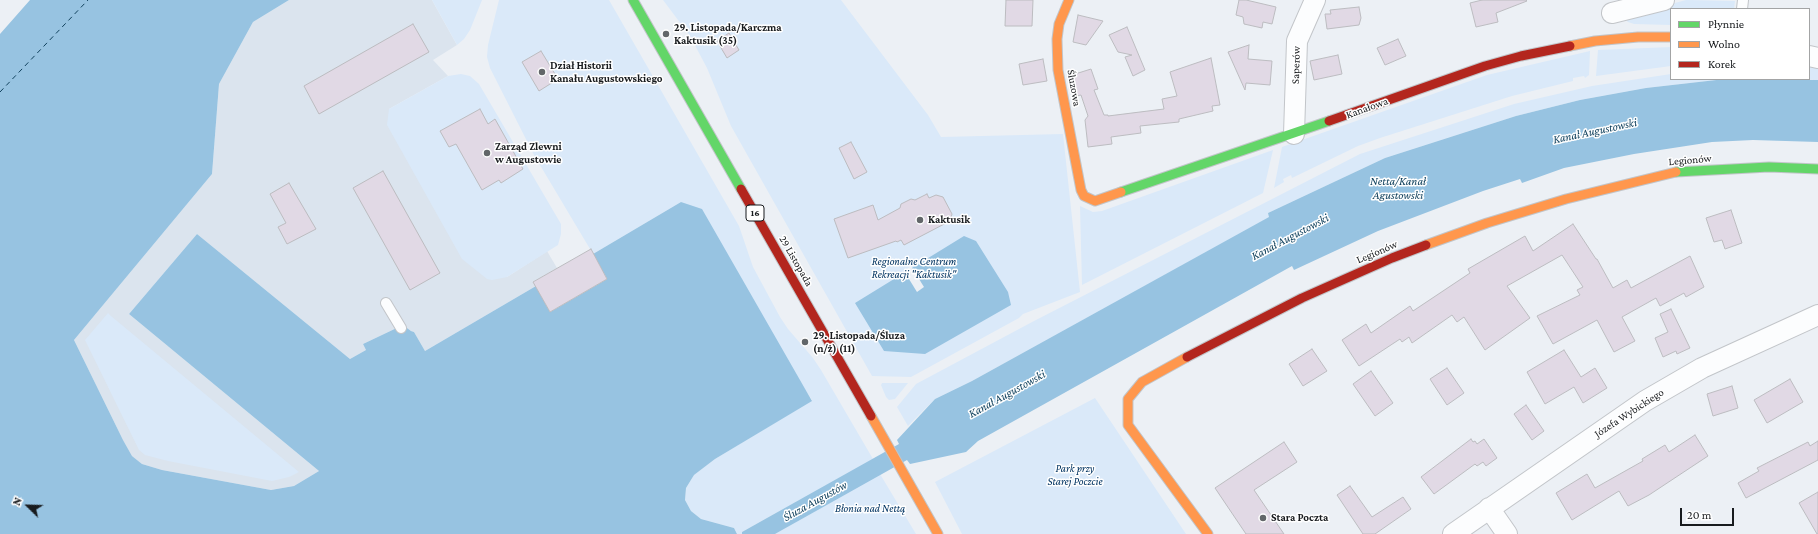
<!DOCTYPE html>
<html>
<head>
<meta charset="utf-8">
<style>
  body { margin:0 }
  #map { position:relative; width:1818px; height:534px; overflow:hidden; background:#ecf0f5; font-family:"Crimson Pro",serif }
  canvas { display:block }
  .legend { position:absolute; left:1670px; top:8px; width:140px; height:72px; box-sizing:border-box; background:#fff; border:1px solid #a3a4a5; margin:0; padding:5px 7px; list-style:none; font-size:12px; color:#181b1e }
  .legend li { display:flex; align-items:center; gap:8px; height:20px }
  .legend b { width:20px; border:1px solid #a3a4a5 }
  .north { position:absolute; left:8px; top:486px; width:40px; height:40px; -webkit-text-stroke:3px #fff; paint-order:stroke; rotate:293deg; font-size:11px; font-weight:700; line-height:16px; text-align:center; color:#181b1e }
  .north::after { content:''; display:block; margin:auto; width:14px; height:18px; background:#181b1e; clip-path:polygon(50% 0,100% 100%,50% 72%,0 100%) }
  .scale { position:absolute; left:1680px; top:508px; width:54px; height:18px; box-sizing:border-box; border:2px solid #181b1e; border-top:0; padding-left:5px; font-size:12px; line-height:14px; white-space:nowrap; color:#181b1e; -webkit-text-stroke:3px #fff; paint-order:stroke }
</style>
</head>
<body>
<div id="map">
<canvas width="1818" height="534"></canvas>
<ul class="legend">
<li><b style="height:5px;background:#63d668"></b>Płynnie</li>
<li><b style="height:5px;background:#ff974d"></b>Wolno</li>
<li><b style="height:5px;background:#b3261e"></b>Korek</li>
</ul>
<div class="north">N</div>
<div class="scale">20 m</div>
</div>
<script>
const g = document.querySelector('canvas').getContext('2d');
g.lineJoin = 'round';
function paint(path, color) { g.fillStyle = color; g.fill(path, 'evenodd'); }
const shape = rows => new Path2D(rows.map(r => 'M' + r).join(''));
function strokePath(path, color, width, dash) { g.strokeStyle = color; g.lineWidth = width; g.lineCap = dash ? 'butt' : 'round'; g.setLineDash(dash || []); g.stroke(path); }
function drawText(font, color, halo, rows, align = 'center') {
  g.font = font + ' "Crimson Pro",serif'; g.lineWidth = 3; g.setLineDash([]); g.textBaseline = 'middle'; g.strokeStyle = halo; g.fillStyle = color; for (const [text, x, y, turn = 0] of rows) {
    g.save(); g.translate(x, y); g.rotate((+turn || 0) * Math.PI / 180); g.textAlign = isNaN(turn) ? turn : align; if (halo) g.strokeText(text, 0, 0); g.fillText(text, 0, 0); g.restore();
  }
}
const built = shape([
  [289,0,432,0,457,45,433,60,448,76,389,109,507,277,547,251,557,268,533,282,536,286,425,351,414,332,411,331,403,325,363,344,366,350,350,359,197,234,129,314,319,471,294,486,271,490,162,470,142,464,132,456,123,440,74,340,212,174,219,84,253,22]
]);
const green = shape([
  [432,0,482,0,470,30,464,39,457,45],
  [499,0,609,0,739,226,753,267,780,317,788,329,813,358,821,370,873,459,742,532,742,534,737,534,734,528,701,519,691,511,685,500,686,488,694,475,715,459,812,400,681,202,593,254,534,155,490,68,487,57,488,45],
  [663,0,841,0,928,115,941,137,1063,134,1080,292,1023,314,1019,318,911,377,872,376,731,126,707,68,690,36],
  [1686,0,1735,1,1734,9,1671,9,1671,25,1634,24,1628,22,1623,17],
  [1671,47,1671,66,1596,76,1598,50],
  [1590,51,1589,75,1585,78,1584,76,1573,78,1573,81,1512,96,1380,138,1358,146,1292,178,1291,175,1283,179,1284,182,1274,188,1282,147,1487,75],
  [1809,65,1818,66,1818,80,1801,79,1809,79],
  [461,74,470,76,479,84,561,224,561,234,558,245,507,277,492,280,487,279,462,259,387,125,389,109,448,76],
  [1671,74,1671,79,1725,79,1646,88,1580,100,1516,116,1385,158,1268,213,1270,217,972,381,935,399,908,426,897,407,916,384,1034,321,1360,154,1514,104,1592,86],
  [1273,150,1263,193,1082,285,1080,206,1093,212,1102,211],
  [108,313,111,316,299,472,289,477,272,481,168,461,145,455,139,450,85,340],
  [882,383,908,383,895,399,889,400,886,397,881,385],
  [1095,398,1186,534,962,534,935,482],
  [880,474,916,534,775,534]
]);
const water = shape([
  [30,0,289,0,253,22,219,84,212,174,74,340,123,440,132,456,142,464,162,470,271,490,294,486,319,471,129,314,197,234,350,359,366,350,363,344,403,325,411,331,414,332,425,351,536,286,550,312,607,279,593,254,681,202,702,209,812,401,715,459,694,475,686,488,685,500,691,511,701,519,734,528,737,534,0,534,0,34],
  [1725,79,1818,80,1818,142,1753,140,1712,142,1634,154,1564,168,1522,183,1520,179,1483,191,1378,231,1294,270,1292,266,978,441,966,452,910,464,907,460,775,534,742,534,742,532,899,444,897,440,935,399,972,381,1269,217,1268,213,1385,158,1516,116,1580,100,1646,88],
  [964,236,976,241,1008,292,1011,305,925,354,884,351,855,303]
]);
const pier = shape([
  [911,266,924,287,917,292,904,271]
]);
const ferry = shape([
  [0,92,88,0]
]);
const building = shape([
  [1006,0,1033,0,1032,26,1005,26,1006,0],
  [1239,0,1246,0,1276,7,1272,24,1263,22,1262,28,1244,24,1243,17,1236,15,1239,0],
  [1482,0,1526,0,1527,1,1496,13,1498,22,1476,27,1470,3,1482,0],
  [1359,7,1361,18,1359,25,1327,29,1325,14,1331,14,1330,10,1359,7],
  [1078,15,1103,21,1086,45,1073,42,1078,15],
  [413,24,429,52,319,114,304,86,413,24],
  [1127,27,1145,70,1133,76,1125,57,1132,55,1118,52,1109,35,1127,27],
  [729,33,739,50,727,58,717,41,729,33],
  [1398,39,1406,56,1385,65,1377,48,1398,39],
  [1249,45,1248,59,1272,61,1270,85,1246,83,1245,90,1228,52,1249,45],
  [541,51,558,79,539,91,522,62,541,51],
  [1338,55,1342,74,1314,80,1310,61,1338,55],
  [1211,58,1220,105,1212,106,1213,111,1179,119,1179,122,1140,126,1141,133,1111,137,1112,144,1088,147,1085,120,1088,116,1081,95,1077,96,1072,75,1091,69,1098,89,1094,90,1104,115,1108,115,1108,116,1164,109,1162,99,1177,96,1170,72,1211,58],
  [1043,59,1047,81,1023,85,1019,64,1043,59],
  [480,109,488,124,495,119,523,169,501,183,499,180,482,190,456,144,449,147,440,131,480,109],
  [851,142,867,172,854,179,839,148,851,142],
  [383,171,440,273,410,290,353,188,383,171],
  [289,183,316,229,287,244,278,227,286,223,270,194,289,183],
  [927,194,929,198,936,195,943,197,952,214,950,221,904,245,901,240,897,242,896,241,848,258,834,219,873,205,878,220,900,208,901,204,911,199,915,200,927,194],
  [1731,210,1742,243,1725,249,1722,240,1714,242,1706,218,1731,210],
  [1573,224,1596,259,1597,259,1613,288,1627,280,1631,288,1690,256,1704,287,1686,297,1684,293,1660,306,1656,298,1622,317,1635,341,1614,352,1597,320,1553,344,1537,316,1580,295,1577,290,1583,287,1562,255,1507,286,1530,318,1485,350,1464,317,1457,322,1452,315,1412,343,1409,337,1402,342,1400,339,1359,366,1342,340,1366,324,1371,333,1410,306,1413,311,1470,273,1468,269,1525,236,1533,251,1573,224],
  [591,249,607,279,550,312,533,282,591,249],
  [1671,309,1690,348,1677,354,1676,351,1663,357,1655,338,1668,332,1660,314,1671,309],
  [1312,349,1327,371,1303,386,1289,364,1312,349],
  [1564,350,1581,377,1595,368,1607,388,1583,403,1574,387,1545,404,1527,372,1564,350],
  [1447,368,1464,393,1447,405,1430,379,1447,368],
  [1371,371,1393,403,1375,416,1353,384,1371,371],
  [1790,379,1803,402,1767,423,1754,400,1790,379],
  [1732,386,1738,408,1713,416,1707,394,1732,386],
  [1526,405,1544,431,1532,440,1514,414,1526,405],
  [1695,435,1708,456,1649,495,1628,506,1619,491,1572,520,1556,493,1587,474,1595,488,1643,461,1642,459,1665,445,1669,452,1695,435],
  [1471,439,1473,442,1475,441,1477,444,1484,439,1497,458,1486,466,1483,462,1477,466,1475,464,1434,494,1421,477,1471,439],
  [1818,441,1818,460,1746,498,1738,483,1759,471,1757,468,1808,442,1810,446,1818,441],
  [1284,442,1297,462,1254,490,1284,534,1246,534,1215,488,1284,442],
  [1350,486,1372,517,1403,497,1411,509,1375,534,1363,534,1337,495,1350,486],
  [1818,492,1818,534,1817,534,1799,503,1818,492]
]);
const lane = shape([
  [1742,9,1743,0],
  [386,303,401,328]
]);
const street = shape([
  [1612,13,1664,0],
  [1809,56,1818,58],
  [1294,134,1297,41,1315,0],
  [1489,508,1507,534],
  [1453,534,1645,401,1702,368,1818,315]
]);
const fast = shape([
  [633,0,741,189],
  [1676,172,1769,167,1818,169],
  [1121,192,1329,121]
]);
const slow = shape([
  [1069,0,1059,24,1057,39,1058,70,1081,190,1084,196,1095,201,1121,192],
  [1570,46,1595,41,1638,37,1671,37],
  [1426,245,1487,223,1566,199,1676,172],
  [1187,357,1142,382,1128,399,1128,425,1208,534],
  [871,416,938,534]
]);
const jam = shape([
  [1329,121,1485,66,1521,56,1570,46],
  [741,189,871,416],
  [1187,357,1302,298,1392,258,1426,245]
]);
const markers = [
  [666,34,4,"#626669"],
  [542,72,4,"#626669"],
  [487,153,4,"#626669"],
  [920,220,4,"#626669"],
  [805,342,4,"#626669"],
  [1263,518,4,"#626669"]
];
const shields = [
  [755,213,18]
];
const shieldNames = [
  ["16",755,213]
];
const poiNames = [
  ["29. Listopada/Karczma",674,28],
  ["Kaktusik (35)",674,41],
  ["Dział Historii",550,66],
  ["Kanału Augustowskiego",550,79],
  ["Zarząd Zlewni",495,147],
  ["w Augustowie",495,160],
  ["Kaktusik",928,220],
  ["29. Listopada/Śluza",813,336],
  ["(n/ż) (11)",813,349],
  ["Stara Poczta",1271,518]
];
const streetNames = [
  ["Saperów",1296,65,-88],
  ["Śluzowa",1074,88,80],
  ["Kanałowa",1367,108,-20],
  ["Legionów",1690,160,-5],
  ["Legionów",1377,252,-23],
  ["29 Listopada",796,261,60],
  ["Józefa Wybickiego",1629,413,-33]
];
const parkNames = [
  ["Regionalne Centrum",914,262],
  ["Rekreacji \"Kaktusik\"",914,275],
  ["Park przy",1075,469],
  ["Starej Poczcie",1075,482],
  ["Błonia nad Nettą",870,509]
];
const waterNames = [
  ["Kanał Augustowski",1595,131,-12],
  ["Netta/Kanał",1398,181],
  ["Agustowski",1398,195],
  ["Kanał Augustowski",1290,237,-28],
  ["Kanał Augustowski",1007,394,-29],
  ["Śluza Augustów",815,501,-29]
];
paint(built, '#dbe4ee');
paint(green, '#dae9f9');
paint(water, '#97c3e1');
paint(pier, '#ecf0f5');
strokePath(ferry, '#10415d', 1, [5, 4]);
paint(building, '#e1d9e5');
strokePath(building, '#bcbcc0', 1);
strokePath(lane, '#c2c5c9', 12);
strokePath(street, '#c2c5c9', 22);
strokePath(fast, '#c2c5c9', 11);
strokePath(slow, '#c2c5c9', 11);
strokePath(jam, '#c2c5c9', 11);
strokePath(lane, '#fcfdfe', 10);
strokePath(street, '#fcfdfe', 20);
strokePath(fast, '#63d668', 9);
strokePath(slow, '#ff974d', 9);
strokePath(jam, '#b3261e', 9);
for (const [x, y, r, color] of markers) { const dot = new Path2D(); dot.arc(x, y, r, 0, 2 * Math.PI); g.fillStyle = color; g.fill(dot); strokePath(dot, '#fff', 1.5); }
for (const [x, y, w] of shields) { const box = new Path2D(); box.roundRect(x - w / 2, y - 8, w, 16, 3); g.fillStyle = '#fff'; g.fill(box); strokePath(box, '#181b1e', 1); }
drawText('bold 10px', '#181b1e', null, shieldNames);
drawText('bold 11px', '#181b1e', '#fff', poiNames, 'left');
drawText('11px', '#181b1e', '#fff', streetNames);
drawText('italic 11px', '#013361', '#fff', parkNames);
drawText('italic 12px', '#10415d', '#fff', waterNames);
</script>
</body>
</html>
